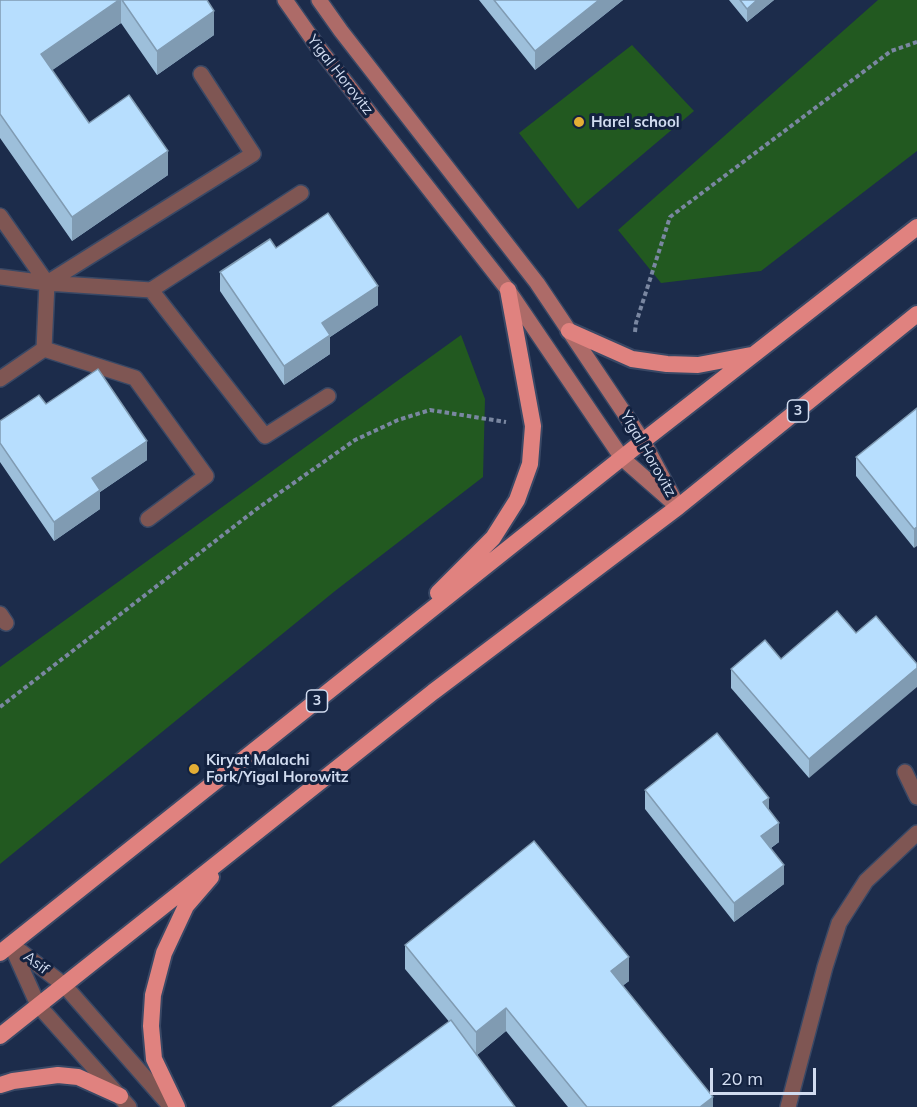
<!DOCTYPE html>
<html>
<head>
<meta charset="utf-8">
<style>
  body { margin:0 }
  #map { position:relative; width:917px; height:1107px; overflow:hidden; background:#1c2c4b; font-family:Mulish,sans-serif }
  canvas { display:block }
  .scale { position:absolute; left:710px; top:1068px; width:106px; height:27px; box-sizing:border-box; border:3px solid #d1dcf0; border-top:0; padding-left:8px; font-size:18px; line-height:21px; white-space:nowrap; color:#d1dcf0; -webkit-text-stroke:4px #132240; paint-order:stroke }
</style>
</head>
<body>
<div id="map">
<canvas width="917" height="1107"></canvas>
<div class="scale">20 m</div>
</div>
<script>
const g = document.querySelector('canvas').getContext('2d');
g.lineJoin = 'round';
function paint(path, color) { g.fillStyle = color; g.fill(path, 'evenodd'); }
const shape = rows => new Path2D(rows.map(r => 'M' + r).join(''));
function strokePath(path, color, width, dash) { g.strokeStyle = color; g.lineWidth = width; g.lineCap = dash ? 'butt' : 'round'; g.setLineDash(dash || []); g.stroke(path); }
function drawText(font, color, halo, rows, align = 'center') {
  g.font = font + ' Mulish,sans-serif'; g.lineWidth = 6; g.setLineDash([]); g.textBaseline = 'middle'; g.strokeStyle = halo; g.fillStyle = color; for (const [text, x, y, turn = 0] of rows) {
    g.save(); g.translate(x, y); g.rotate((+turn || 0) * Math.PI / 180); g.textAlign = isNaN(turn) ? turn : align; if (halo) g.strokeText(text, 0, 0); g.fillText(text, 0, 0); g.restore();
  }
}
const green = shape([
  [878,0,917,0,917,151,761,271,661,283,618,230],
  [632,45,694,111,578,209,519,133],
  [461,335,485,399,483,477,335,591,0,864,0,667]
]);
const path = shape([
  [635,332,636,323,670,217,891,51,917,42],
  [0,707,258,508,355,440,398,420,430,410,506,422]
]);
const service = shape([
  [0,216,47,283,44,349,0,379],
  [0,277,47,283,151,290,301,193],
  [47,283,253,154,201,74],
  [151,290,265,436,328,396],
  [44,349,135,378,206,476,148,519],
  [0,614,6,623],
  [905,772,917,797],
  [788,1107,825,967,839,923,866,881,917,833]
]);
const minor = shape([
  [11,944,64,985,171,1107],
  [12,947,38,1005,129,1107]
]);
const secondary = shape([
  [285,0,318,47,508,290,622,458,678,507],
  [319,0,341,31,537,283,643,441,674,499]
]);
const trunk = shape([
  [569,331,632,359,667,364,698,365,751,355],
  [438,593,493,538,517,500,530,464,533,426,508,290],
  [0,953,643,441,917,227],
  [0,1036,433,692,678,507,917,314],
  [0,1085,13,1081,58,1075,78,1077,120,1096],
  [177,1107,154,1059,151,1026,153,995,164,953,186,906,211,877]
]);
const wall = shape([
  [0,0,207,0,214,35,157,75,121,23,52,70,89,123,168,175,72,241,0,138],
  [479,0,623,0,535,70],
  [729,0,774,0,747,22],
  [276,248,378,305,330,337,330,354,284,385,220,291,220,272],
  [46,404,147,460,100,492,100,509,54,541,0,462,0,421],
  [917,408,914,548,856,476,856,457],
  [837,611,809,778,731,688,731,669,781,659],
  [645,790,779,842,771,848,784,884,734,922,645,809],
  [405,945,629,981,622,986,713,1107,568,1107,506,1031,477,1055,405,969]
]);
const shadedWall = shape([
  [119,0,121,0,121,23,41,78,41,54],
  [599,0,623,0,535,70,535,51],
  [757,0,774,0,747,22,747,9],
  [214,11,214,35,157,75,157,51],
  [168,151,168,175,72,241,72,217],
  [378,286,378,305,330,337,330,354,284,385,284,366,322,323],
  [147,441,147,460,100,492,100,509,54,541,54,522,92,478],
  [917,527,917,546,914,548,914,529],
  [917,668,917,687,809,778,809,759],
  [769,798,769,817,763,802],
  [779,823,779,842,761,855,761,836],
  [784,865,784,884,734,922,734,903],
  [629,957,629,981,611,995,611,971],
  [506,1008,506,1031,476,1056,476,1032],
  [713,1097,713,1107,700,1107]
]);
const building = shape([
  [0,0,119,0,41,54,89,123,129,95,168,151,72,217,0,114,0,0],
  [122,0,207,0,214,11,157,51,122,0],
  [494,0,599,0,535,51,494,0],
  [740,0,757,0,747,9,740,0],
  [328,213,378,286,322,323,330,335,284,366,220,272,270,239,276,248,328,213],
  [98,369,147,441,92,478,100,490,54,522,0,443,0,421,39,395,46,404,98,369],
  [917,408,917,527,914,529,856,457,917,408],
  [837,611,856,633,876,616,917,664,917,668,809,759,731,669,765,640,781,659,837,611],
  [717,733,769,798,763,802,779,823,761,836,784,865,734,903,645,790,717,733],
  [534,841,629,957,611,971,713,1097,700,1107,587,1107,506,1008,476,1032,405,945,534,841],
  [451,1020,515,1107,332,1107,451,1020]
]);
const markers = [
  [579,122,6,"#e4ae35"],
  [194,769,6,"#e4ae35"]
];
const shields = [
  [798,411,21],
  [317,701,21]
];
const shieldNames = [
  ["3",798,411],
  ["3",317,701]
];
const streetNames = [
  ["Yigal Horovitz",340,75,52],
  ["Yigal Horovitz",648,454,60],
  ["Asif",36,963,37]
];
const poiNames = [
  ["Harel school",591,122],
  ["Kiryat Malachi",206,760],
  ["Fork/Yigal Horowitz",206,777]
];
paint(green, '#225920');
strokePath(service, '#394865', 18);
strokePath(minor, '#394865', 18);
strokePath(secondary, '#394865', 18);
strokePath(trunk, '#394865', 20);
strokePath(path, '#7a87a1', 4, [4.5, 3]);
strokePath(service, '#7f5653', 15);
strokePath(minor, '#7f5653', 15);
strokePath(secondary, '#ad6b68', 15);
strokePath(trunk, '#e0827f', 16);
paint(wall, '#9dbfda');
paint(shadedWall, '#809bb2');
paint(building, '#b7defe');
strokePath(building, '#809bb2', 1.5);
for (const [x, y, r, color] of markers) { const dot = new Path2D(); dot.arc(x, y, r, 0, 2 * Math.PI); g.fillStyle = color; g.fill(dot); strokePath(dot, '#132240', 2); }
for (const [x, y, w] of shields) { const box = new Path2D(); box.roundRect(x - w / 2, y - 11, w, 22, 4.5); g.fillStyle = '#132240'; g.fill(box); strokePath(box, '#d1dcf0', 1.5); }
drawText('bold 14px', '#d1dcf0', null, shieldNames);
drawText('15px', '#d1dcf0', '#132240', streetNames);
drawText('bold 15px', '#d1dcf0', '#132240', poiNames, 'left');
</script>
</body>
</html>
